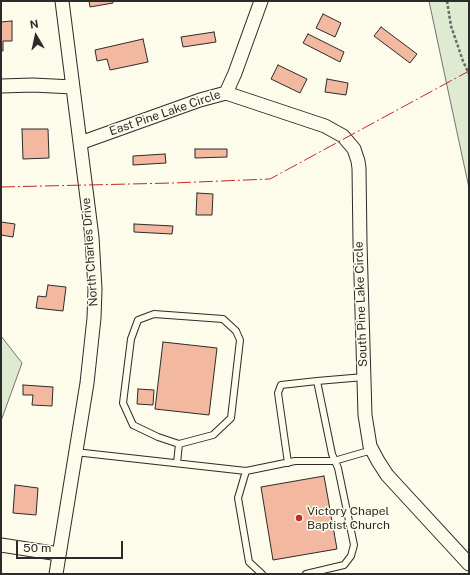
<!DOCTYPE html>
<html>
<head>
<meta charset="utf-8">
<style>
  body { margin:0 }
  #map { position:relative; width:470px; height:575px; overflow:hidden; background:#fdfbea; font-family:"Public Sans",sans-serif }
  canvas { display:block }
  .frame { position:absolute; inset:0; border:2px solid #2b2b2b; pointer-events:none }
  .north { position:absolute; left:16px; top:16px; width:40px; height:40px; -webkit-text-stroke:3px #fdfbea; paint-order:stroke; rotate:351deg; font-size:11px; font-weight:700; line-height:16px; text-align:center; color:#2b2b2b }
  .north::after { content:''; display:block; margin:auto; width:14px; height:18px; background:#2b2b2b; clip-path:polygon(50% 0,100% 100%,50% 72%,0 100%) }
  .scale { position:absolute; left:16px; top:541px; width:107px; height:18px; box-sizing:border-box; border:2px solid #2b2b2b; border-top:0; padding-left:5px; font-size:12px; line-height:14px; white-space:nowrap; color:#2b2b2b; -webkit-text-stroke:3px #fdfbea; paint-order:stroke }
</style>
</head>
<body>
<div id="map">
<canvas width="470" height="575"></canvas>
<div class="frame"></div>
<div class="north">N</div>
<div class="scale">50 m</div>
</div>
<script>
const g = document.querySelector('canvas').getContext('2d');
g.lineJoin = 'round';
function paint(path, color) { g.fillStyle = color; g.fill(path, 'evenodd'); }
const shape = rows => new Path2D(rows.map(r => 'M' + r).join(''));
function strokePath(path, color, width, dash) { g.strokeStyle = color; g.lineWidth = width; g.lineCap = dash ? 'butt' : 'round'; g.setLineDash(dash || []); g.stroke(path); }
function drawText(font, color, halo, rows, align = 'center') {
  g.font = font + ' "Public Sans",sans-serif'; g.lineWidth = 3; g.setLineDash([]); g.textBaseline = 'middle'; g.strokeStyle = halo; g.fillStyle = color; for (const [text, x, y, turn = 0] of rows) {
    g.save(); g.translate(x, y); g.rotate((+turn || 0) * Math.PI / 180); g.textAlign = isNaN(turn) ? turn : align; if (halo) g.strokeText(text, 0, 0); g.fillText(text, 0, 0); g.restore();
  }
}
const green = shape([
  [429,1,469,1,469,188,449,95,429,1],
  [1,336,22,363,1,421,1,336]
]);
const building = shape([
  [89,1,113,1,113,3,90,7,89,1],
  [323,14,341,23,335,37,316,28,323,14],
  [12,21,12,41,3,41,3,51,1,51,1,22,12,21],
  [381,27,417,54,410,63,374,36,381,27],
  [214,32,216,42,183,47,181,37,214,32],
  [308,34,344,52,340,62,303,43,308,34],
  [143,39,148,62,110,70,107,59,97,61,95,50,143,39],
  [278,65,307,79,300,93,271,79,278,65],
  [327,79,348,83,346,95,325,92,327,79],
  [22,129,48,129,49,158,23,159,22,129],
  [195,149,227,149,227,157,195,158,195,149],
  [165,154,166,163,133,165,133,156,165,154],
  [197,193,213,194,212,215,196,215,197,193],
  [1,222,15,224,13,237,1,235,1,222],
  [134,224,173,226,172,234,134,232,134,224],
  [48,285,66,287,63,311,36,308,38,296,46,297,48,285],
  [163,342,217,348,209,415,155,409,163,342],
  [23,385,53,387,52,406,32,405,33,395,23,395,23,385],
  [138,389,154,390,153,405,137,404,138,389],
  [324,476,337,549,273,560,261,487,324,476],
  [15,485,38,488,36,515,13,513,15,485]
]);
const path = shape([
  [447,1,451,26,463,61,469,74]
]);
const lane = shape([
  [75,452,246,471,295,461,334,461,372,450],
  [177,463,179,444,158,437,133,425,123,403,131,339,138,320,154,314,223,319,236,331,240,340,231,418,213,435,179,444],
  [288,463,278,393,281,385,317,381,364,377],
  [246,471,238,498,249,562,262,574],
  [306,574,344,565,351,556,354,545,338,468,332,454,317,381]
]);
const street = shape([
  [1,86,33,85,73,87],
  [226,93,325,126,343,136,354,149,358,161,359,168,360,243,365,415,370,446,378,461,387,475,469,564],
  [80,143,200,100,226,93,235,73,261,1],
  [1,545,59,554],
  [56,574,87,383,94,318,95,289,92,237,62,1]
]);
const power = shape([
  [1,187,173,183,270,179,469,71]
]);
const markers = [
  [299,518,4,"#c62828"]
];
const streetNames = [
  ["East Pine Lake Circle",165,113,-19],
  ["North Charles Drive",90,252,-94],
  ["South Pine Lake Circle",361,304,-92]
];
const poiNames = [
  ["Victory Chapel",307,511],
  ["Baptist Church",307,525]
];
paint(green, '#deebd1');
strokePath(green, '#74746e', 1);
paint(building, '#f2b8a0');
strokePath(building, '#2b2b2b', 1);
strokePath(lane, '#2b2b2b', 8);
strokePath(street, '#2b2b2b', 15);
strokePath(path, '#6a6964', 2.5, [3, 2]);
strokePath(lane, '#fdfbea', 6);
strokePath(street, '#fdfbea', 13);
strokePath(power, '#c62828', 1, [14, 3, 2, 3]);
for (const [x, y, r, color] of markers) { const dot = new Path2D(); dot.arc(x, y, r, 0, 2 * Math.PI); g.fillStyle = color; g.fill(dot); strokePath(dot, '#fdfbea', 1.5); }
drawText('12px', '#2b2b2b', '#fdfbea', streetNames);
drawText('12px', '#2b2b2b', '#fdfbea', poiNames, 'left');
</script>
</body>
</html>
